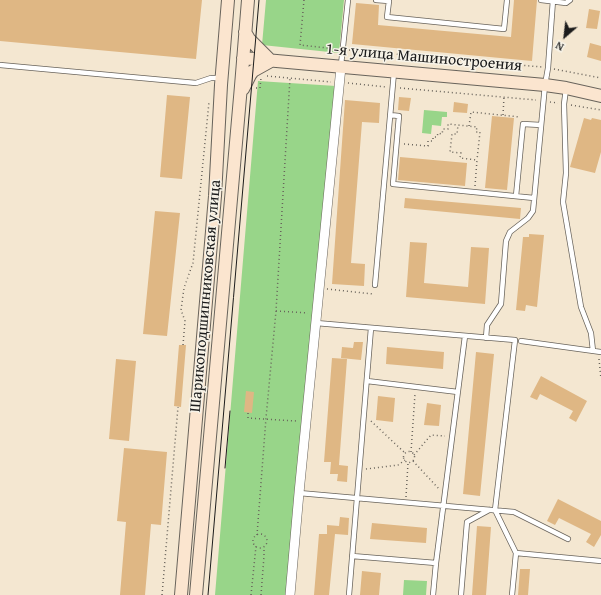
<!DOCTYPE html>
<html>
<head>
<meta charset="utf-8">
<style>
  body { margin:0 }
  #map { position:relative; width:601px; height:595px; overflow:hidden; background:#f4e7d1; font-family:"Gentium Book Plus",serif }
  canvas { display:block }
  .north { position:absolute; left:545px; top:16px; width:40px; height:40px; -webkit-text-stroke:3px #f7f3e8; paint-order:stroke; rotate:208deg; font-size:11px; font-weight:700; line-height:16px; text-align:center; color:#1c1c1c }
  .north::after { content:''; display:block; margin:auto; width:14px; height:18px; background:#1c1c1c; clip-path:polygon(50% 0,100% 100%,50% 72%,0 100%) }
</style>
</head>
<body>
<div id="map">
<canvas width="601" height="595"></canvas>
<div class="north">N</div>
</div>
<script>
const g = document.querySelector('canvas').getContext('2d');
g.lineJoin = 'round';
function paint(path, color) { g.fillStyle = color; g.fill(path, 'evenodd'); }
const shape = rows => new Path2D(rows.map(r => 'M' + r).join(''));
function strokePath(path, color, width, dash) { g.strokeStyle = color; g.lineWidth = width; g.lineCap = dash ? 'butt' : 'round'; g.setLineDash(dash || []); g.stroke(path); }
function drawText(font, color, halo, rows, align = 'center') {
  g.font = font + ' "Gentium Book Plus",serif'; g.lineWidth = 3; g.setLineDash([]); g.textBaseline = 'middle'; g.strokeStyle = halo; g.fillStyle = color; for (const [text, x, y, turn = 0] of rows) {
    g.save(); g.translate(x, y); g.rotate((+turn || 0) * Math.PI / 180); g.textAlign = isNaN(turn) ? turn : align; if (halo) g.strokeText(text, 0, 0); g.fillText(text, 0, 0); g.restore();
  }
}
const green = shape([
  [266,0,344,0,339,53,262,45],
  [258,81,336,86,287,595,215,595],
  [424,110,447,112,447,117,442,117,441,126,432,125,431,134,422,133],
  [404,580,427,581,426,595,403,595]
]);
const building = shape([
  [0,0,202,0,196,59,0,41],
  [514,0,537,0,532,61,352,44,356,3,379,5,378,25,511,37],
  [589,9,600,11,597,29,586,28],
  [590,43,601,46,601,61,587,57],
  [167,95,190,97,182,179,160,177],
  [399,97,411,98,409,111,398,110],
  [345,100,380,103,379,123,362,122,351,263,365,264,364,286,332,284],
  [454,102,468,104,467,113,453,112],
  [492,116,514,118,507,190,485,188],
  [584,118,591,120,592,118,601,120,601,152,595,173,570,167],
  [400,157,467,163,465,186,398,180],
  [405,198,521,208,520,219,404,208],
  [155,211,180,213,167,336,143,334],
  [529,234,544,235,537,307,526,305,525,311,516,310,523,237,529,237],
  [410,242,427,243,424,283,468,287,471,247,489,248,485,304,406,297],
  [354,342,363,342,361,360,341,358,342,347,353,348],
  [179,345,186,345,181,407,174,406],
  [387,347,444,352,443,369,386,364],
  [476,352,494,354,480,496,463,494],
  [332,358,347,359,339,465,348,466,347,482,337,481,338,474,330,474,331,462,324,462],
  [116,359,136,361,129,441,109,439],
  [541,376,587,401,576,422,569,418,573,411,540,394,537,400,530,397],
  [246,391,254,392,252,413,244,412],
  [378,396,395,398,393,422,376,420],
  [427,403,441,405,439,426,424,425],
  [124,448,167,452,161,525,151,524,145,595,120,595,126,522,117,521],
  [558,499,601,521,601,535,594,547,586,542,591,534,559,518,555,525,547,521],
  [340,517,349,518,348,535,335,534,329,595,314,595,319,534,327,534,327,525,339,526],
  [372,523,427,528,426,543,370,539],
  [477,526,491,527,486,595,472,595],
  [520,569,530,569,528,595,518,595],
  [362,571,381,573,379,595,360,595]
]);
const path = shape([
  [304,0,300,45,337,49],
  [349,50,542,67],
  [554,69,601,78],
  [267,76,331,82],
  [348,83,386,87],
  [256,88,260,88,261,78],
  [400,88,536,100],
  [550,102,558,103],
  [571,105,601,110],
  [503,115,504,97],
  [469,126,471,112,520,117],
  [404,144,428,146,428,141,433,141,433,137,437,137,438,133,442,134,443,129,448,129,448,124,458,125],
  [475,186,477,160,460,158,461,153,450,152,452,134,457,134,458,125,477,127,476,132,480,132,477,160],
  [327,289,373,294],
  [276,311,308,313],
  [183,345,185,321,181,310,184,288,193,263,209,102],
  [599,359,601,379],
  [248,413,248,418,297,421],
  [371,421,405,453],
  '403.5 457a5.5 5.5 0 1 1 11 0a5.5 5.5 0 1 1-11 0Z',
  [411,452,415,394],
  [414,455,431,435,445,436],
  [413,461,439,489],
  [366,469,398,465,405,460],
  [406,497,408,463],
  '253 541a7 7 0 1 1 14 0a7 7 0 1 1-14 0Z',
  [257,535,266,418,276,311,290,78],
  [162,595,178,407],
  [251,595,256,546],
  [261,595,264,556,264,547]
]);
const lane = shape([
  [376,0,389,1,387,17,504,29,507,0],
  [541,0,566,3,570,0],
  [0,65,196,83,211,78,221,78],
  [341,65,348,0],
  [566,89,564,104,566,173,563,202,581,307,591,333,593,351],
  [390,115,399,116,393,184,534,198],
  [516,196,523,124,541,125],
  [375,285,394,72],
  [316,323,515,340,495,510,516,553,512,595],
  [486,338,487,325,501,304,506,241,510,232,528,218,533,211,545,85,548,68,553,0],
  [521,341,601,352],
  [367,381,458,392],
  [299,493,514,512,568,539],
  [516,553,601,561],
  [352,556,436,563],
  [349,595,371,328],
  [433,595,436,563,465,336],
  [461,595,467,522,489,510]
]);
const street = shape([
  [290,595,299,493,341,67]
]);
const secondary = shape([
  [245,32,249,39,271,61],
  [243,58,545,85,566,88,601,96],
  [243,89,250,75,253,71,271,61],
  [181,595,215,196,221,85,228,0],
  [196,595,241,86,248,0]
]);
const tram = shape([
  [225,468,230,411],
  [208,595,259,0]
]);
const streetNames = [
  ["1-я улица Машиностроения",424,58,5],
  ["Шарикоподшипниковская улица",206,296,-85]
];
paint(green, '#98d589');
paint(building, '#dfb784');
strokePath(lane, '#68635b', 6);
strokePath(street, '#68635b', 10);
strokePath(secondary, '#68635b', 14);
strokePath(path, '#68635b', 1.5, [1, 3]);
strokePath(lane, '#fff', 4.5);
strokePath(street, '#fff', 9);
strokePath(secondary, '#fbe5cf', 12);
strokePath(tram, '#1c1c1c', 1);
drawText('16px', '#1c1c1c', '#f7f3e8', streetNames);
</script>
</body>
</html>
